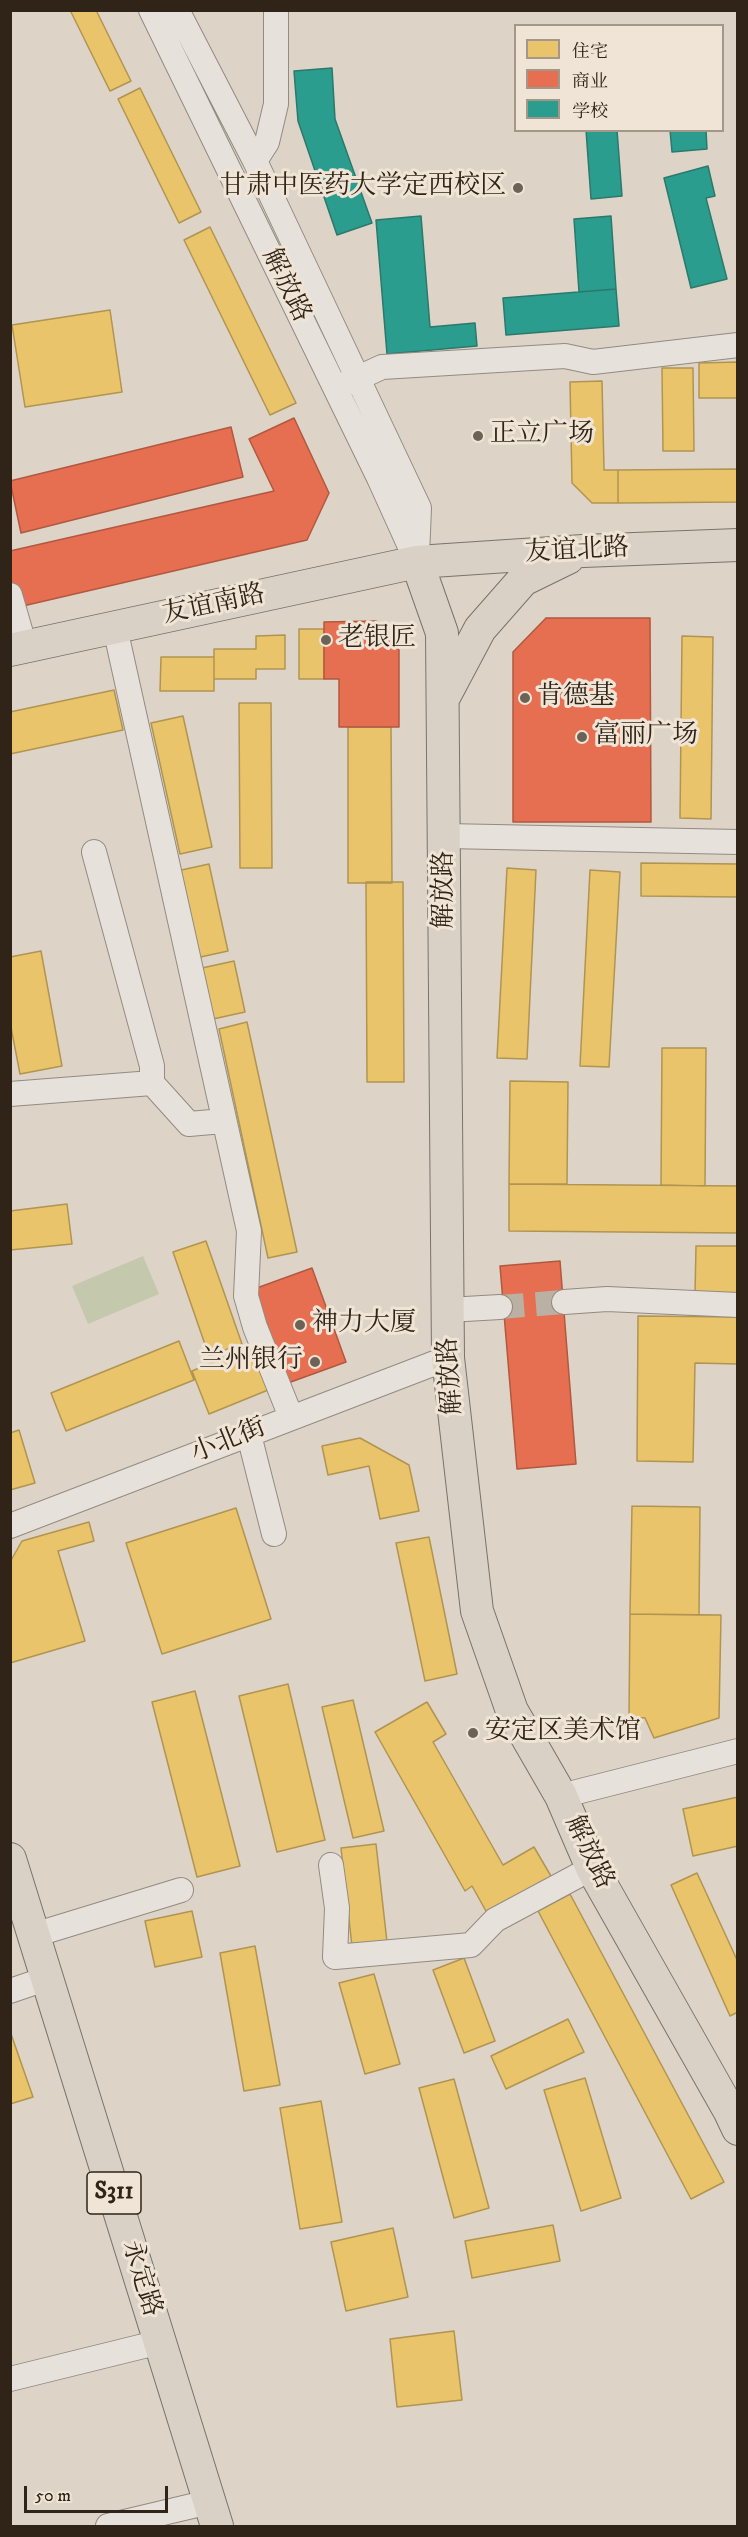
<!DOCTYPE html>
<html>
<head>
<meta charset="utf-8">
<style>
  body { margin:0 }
  #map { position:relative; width:748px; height:2537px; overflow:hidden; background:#ddd4c7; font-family:"IM FELL DW Pica","Noto Serif SC",serif }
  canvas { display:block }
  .frame { position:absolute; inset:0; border:12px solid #2f2417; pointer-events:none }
  .legend { position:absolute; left:514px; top:24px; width:210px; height:108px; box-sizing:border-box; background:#efe4d5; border:2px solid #a29789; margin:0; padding:8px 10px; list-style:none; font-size:18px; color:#2f2417 }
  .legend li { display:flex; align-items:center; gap:12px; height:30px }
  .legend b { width:30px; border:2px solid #a29789 }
  .scale { position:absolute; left:24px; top:2486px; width:144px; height:27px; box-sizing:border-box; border:3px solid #2f2417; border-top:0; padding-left:8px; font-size:18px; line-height:21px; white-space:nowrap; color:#2f2417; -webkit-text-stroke:4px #efe4d5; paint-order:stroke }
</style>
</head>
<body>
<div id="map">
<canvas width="748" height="2537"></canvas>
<div class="frame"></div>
<ul class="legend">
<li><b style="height:16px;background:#e9c46a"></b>住宅</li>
<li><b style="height:16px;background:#e76f51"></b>商业</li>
<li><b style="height:16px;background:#2a9d8f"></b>学校</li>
</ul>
<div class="scale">50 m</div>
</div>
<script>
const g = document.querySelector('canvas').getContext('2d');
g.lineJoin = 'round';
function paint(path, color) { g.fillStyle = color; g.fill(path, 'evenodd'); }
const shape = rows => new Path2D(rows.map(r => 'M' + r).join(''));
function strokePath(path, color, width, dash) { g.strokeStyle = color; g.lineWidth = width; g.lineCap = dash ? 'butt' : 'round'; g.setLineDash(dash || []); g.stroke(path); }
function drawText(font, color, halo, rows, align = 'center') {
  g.font = font + ' "IM FELL DW Pica","Noto Serif SC",serif'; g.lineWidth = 6; g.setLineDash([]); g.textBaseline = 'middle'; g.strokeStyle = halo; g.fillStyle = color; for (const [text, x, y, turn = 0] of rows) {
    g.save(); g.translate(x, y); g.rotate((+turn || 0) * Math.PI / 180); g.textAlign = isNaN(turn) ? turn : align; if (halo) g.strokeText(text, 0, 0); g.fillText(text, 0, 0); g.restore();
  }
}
const green = shape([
  [143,1256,159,1294,88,1324,72,1286]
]);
const homes = shape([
  [70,10,96,10,131,81,110,91,70,10],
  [140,88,201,212,179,223,118,99,140,88],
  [210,227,296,403,270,415,184,240,210,227],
  [110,310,122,392,25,407,12,325,110,310],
  [738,362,738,398,699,398,699,363,738,362],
  [662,368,693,368,694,451,663,451,662,368],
  [602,381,604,470,618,470,618,503,592,503,572,483,570,382,602,381],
  [738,469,738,502,618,503,618,470,738,469],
  [299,629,324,629,324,679,299,679,299,629],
  [285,635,285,669,256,669,256,679,214,679,214,649,256,649,256,636,285,635],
  [682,636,713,637,711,819,680,818,682,636],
  [161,657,214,657,214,691,160,691,161,657],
  [114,690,123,730,10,754,10,712,114,690],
  [239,703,271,703,272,868,240,868,239,703],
  [183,716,212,847,180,854,151,723,183,716],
  [348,727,391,727,392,883,348,883,348,727],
  [641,863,738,864,738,897,641,896,641,863],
  [209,864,228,951,196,958,177,871,209,864],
  [507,868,536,870,527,1059,497,1058,507,868],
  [590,870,620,872,609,1067,580,1066,590,870],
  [366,882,403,882,404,1082,367,1082,366,882],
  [41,951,62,1066,20,1074,10,1022,10,957,41,951],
  [234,961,245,1012,213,1019,202,968,234,961],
  [247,1022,297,1252,268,1258,219,1029,247,1022],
  [662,1048,706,1048,705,1186,661,1185,662,1048],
  [510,1081,568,1082,567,1184,509,1184,510,1081],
  [509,1184,738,1186,738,1233,509,1231,509,1184],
  [67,1204,72,1244,10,1250,10,1211,67,1204],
  [206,1241,242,1344,209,1356,173,1252,206,1241],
  [696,1246,738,1246,738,1294,695,1294,696,1246],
  [638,1316,738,1317,738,1364,695,1363,693,1462,637,1461,638,1316],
  [179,1341,194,1380,66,1431,51,1393,179,1341],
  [256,1344,273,1388,209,1414,192,1371,256,1344],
  [19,1430,35,1483,10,1490,10,1433,19,1430],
  [360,1438,409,1465,419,1511,380,1519,369,1466,328,1475,322,1446,360,1438],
  [632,1506,700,1507,699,1615,630,1614,632,1506],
  [236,1508,271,1619,162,1654,126,1543,236,1508],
  [89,1522,94,1541,58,1551,85,1641,10,1663,10,1562,22,1541,89,1522],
  [429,1537,457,1674,425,1681,396,1543,429,1537],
  [630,1614,721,1615,719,1718,654,1738,645,1718,629,1717,630,1614],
  [288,1684,325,1840,277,1852,239,1696,288,1684],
  [195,1691,240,1866,197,1877,152,1702,195,1691],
  [353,1700,384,1831,353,1838,322,1707,353,1700],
  [427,1702,446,1734,433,1742,503,1865,534,1847,555,1883,491,1920,472,1886,465,1891,375,1732,427,1702],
  [738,1797,738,1846,693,1856,683,1809,738,1797],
  [376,1844,387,1942,352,1946,341,1848,376,1844],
  [697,1873,738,1962,738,2012,730,2016,671,1885,697,1873],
  [570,1894,724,2182,691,2199,538,1911,570,1894],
  [192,1911,202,1957,155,1967,145,1921,192,1911],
  [255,1946,280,2085,244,2091,220,1953,255,1946],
  [464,1958,495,2041,464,2053,433,1970,464,1958],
  [374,1974,400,2064,365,2074,339,1983,374,1974],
  [568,2019,584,2052,506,2089,491,2056,568,2019],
  [10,2031,33,2097,10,2104,10,2031],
  [585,2078,621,2198,581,2211,544,2090,585,2078],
  [454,2079,489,2208,454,2218,419,2088,454,2079],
  [321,2101,342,2222,300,2229,280,2108,321,2101],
  [553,2225,560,2261,472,2278,465,2241,553,2225],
  [393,2228,408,2297,346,2311,331,2242,393,2228],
  [454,2331,462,2400,397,2407,390,2339,454,2331]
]);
const shops = shape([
  [294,418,329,493,307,540,10,609,10,551,274,491,249,439,294,418],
  [231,427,243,477,21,533,10,481,231,427],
  [546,618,650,618,651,822,513,822,513,652,546,618],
  [376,621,399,650,399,727,339,727,339,679,324,679,324,622,376,621],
  [560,1261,576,1464,517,1469,500,1266,560,1261],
  [312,1268,346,1362,288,1383,254,1289,312,1268]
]);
const schools = shape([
  [332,68,335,119,372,223,337,235,298,121,294,71,332,68],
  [586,130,617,130,622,196,591,199,586,130],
  [670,130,706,130,707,149,672,152,670,130],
  [708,166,715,196,706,198,727,279,691,288,664,178,708,166],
  [421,216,430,327,475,323,477,346,387,354,376,220,421,216],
  [611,216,616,289,579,292,574,219,611,216],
  [616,289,619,326,506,335,503,298,616,289]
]);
const minorTunnel = shape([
  [500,1307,564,1302]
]);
const minor = shape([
  [151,10,379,478,417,562],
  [177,10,255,161,419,508,417,556],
  [255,161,267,142,276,104,276,10],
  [345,384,382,367,565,356,593,362,738,345],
  [10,595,25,647],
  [115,628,249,1231,246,1296,255,1327,291,1417],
  [446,836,738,842],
  [94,852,152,1066,152,1083],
  [10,1094,152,1083,189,1124,223,1121],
  [564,1302,607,1299,738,1305],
  [448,1310,500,1307],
  [249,1435,274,1534],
  [10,1526,448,1358],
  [561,1796,738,1751],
  [331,1865,337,1908,335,1957,471,1945,495,1920,592,1868],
  [34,1935,181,1890],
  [10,1991,48,1978],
  [10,2379,160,2342],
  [108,2526,209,2502]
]);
const major = shape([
  [417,562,442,633,448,1358,477,1611,512,1711,561,1796,592,1868,729,2110,738,2129],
  [10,650,417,562,583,551,738,545],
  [445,695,480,629,523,580,568,558],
  [10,1859,217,2526]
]);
const markers = [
  [518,188,6,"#6c6255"],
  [478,436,6,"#6c6255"],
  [326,640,6,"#6c6255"],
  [525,698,6,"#6c6255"],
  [582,737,6,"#6c6255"],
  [300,1325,6,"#6c6255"],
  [315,1362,6,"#6c6255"],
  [473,1733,6,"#6c6255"]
];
const shields = [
  [114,2193,54]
];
const shieldNames = [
  ["S311",114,2193]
];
const poiNames = [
  ["甘肃中医药大学定西校区",506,188,"right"],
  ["正立广场",490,436],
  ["老银匠",338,640],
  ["肯德基",537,698],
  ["富丽广场",594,737],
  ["神力大厦",312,1325],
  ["兰州银行",303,1362,"right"],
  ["安定区美术馆",485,1733]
];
const streetNames = [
  ["解放路",285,286,64],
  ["友谊北路",577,552,-3],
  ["友谊南路",214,606,-12],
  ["解放路",446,890,-90],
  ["解放路",452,1376,-94],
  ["小北街",229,1442,-22],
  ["解放路",588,1853,64],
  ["永定路",140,2279,73]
];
paint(green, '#c4c8ac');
paint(homes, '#e9c46a');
strokePath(homes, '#b19451', 1.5);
paint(shops, '#e76f51');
strokePath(shops, '#b05840', 1.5);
paint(schools, '#2a9d8f');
strokePath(schools, '#2c796b', 1.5);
strokePath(minorTunnel, '#bab1a4', 24, [24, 12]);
strokePath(minor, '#928b82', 26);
strokePath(major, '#79736b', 34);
strokePath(minor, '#e6e1da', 24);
strokePath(major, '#d9d1c5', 32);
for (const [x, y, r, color] of markers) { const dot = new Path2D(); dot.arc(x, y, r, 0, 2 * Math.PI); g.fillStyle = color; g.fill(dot); strokePath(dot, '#efe4d5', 2); }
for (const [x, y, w] of shields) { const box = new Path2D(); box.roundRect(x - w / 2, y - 21, w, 42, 4.5); g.fillStyle = '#efe4d5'; g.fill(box); strokePath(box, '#2f2417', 1.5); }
drawText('bold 24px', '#2f2417', null, shieldNames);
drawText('26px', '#2f2417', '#efe4d5', poiNames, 'left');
drawText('26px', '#2f2417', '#efe4d5', streetNames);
</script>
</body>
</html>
